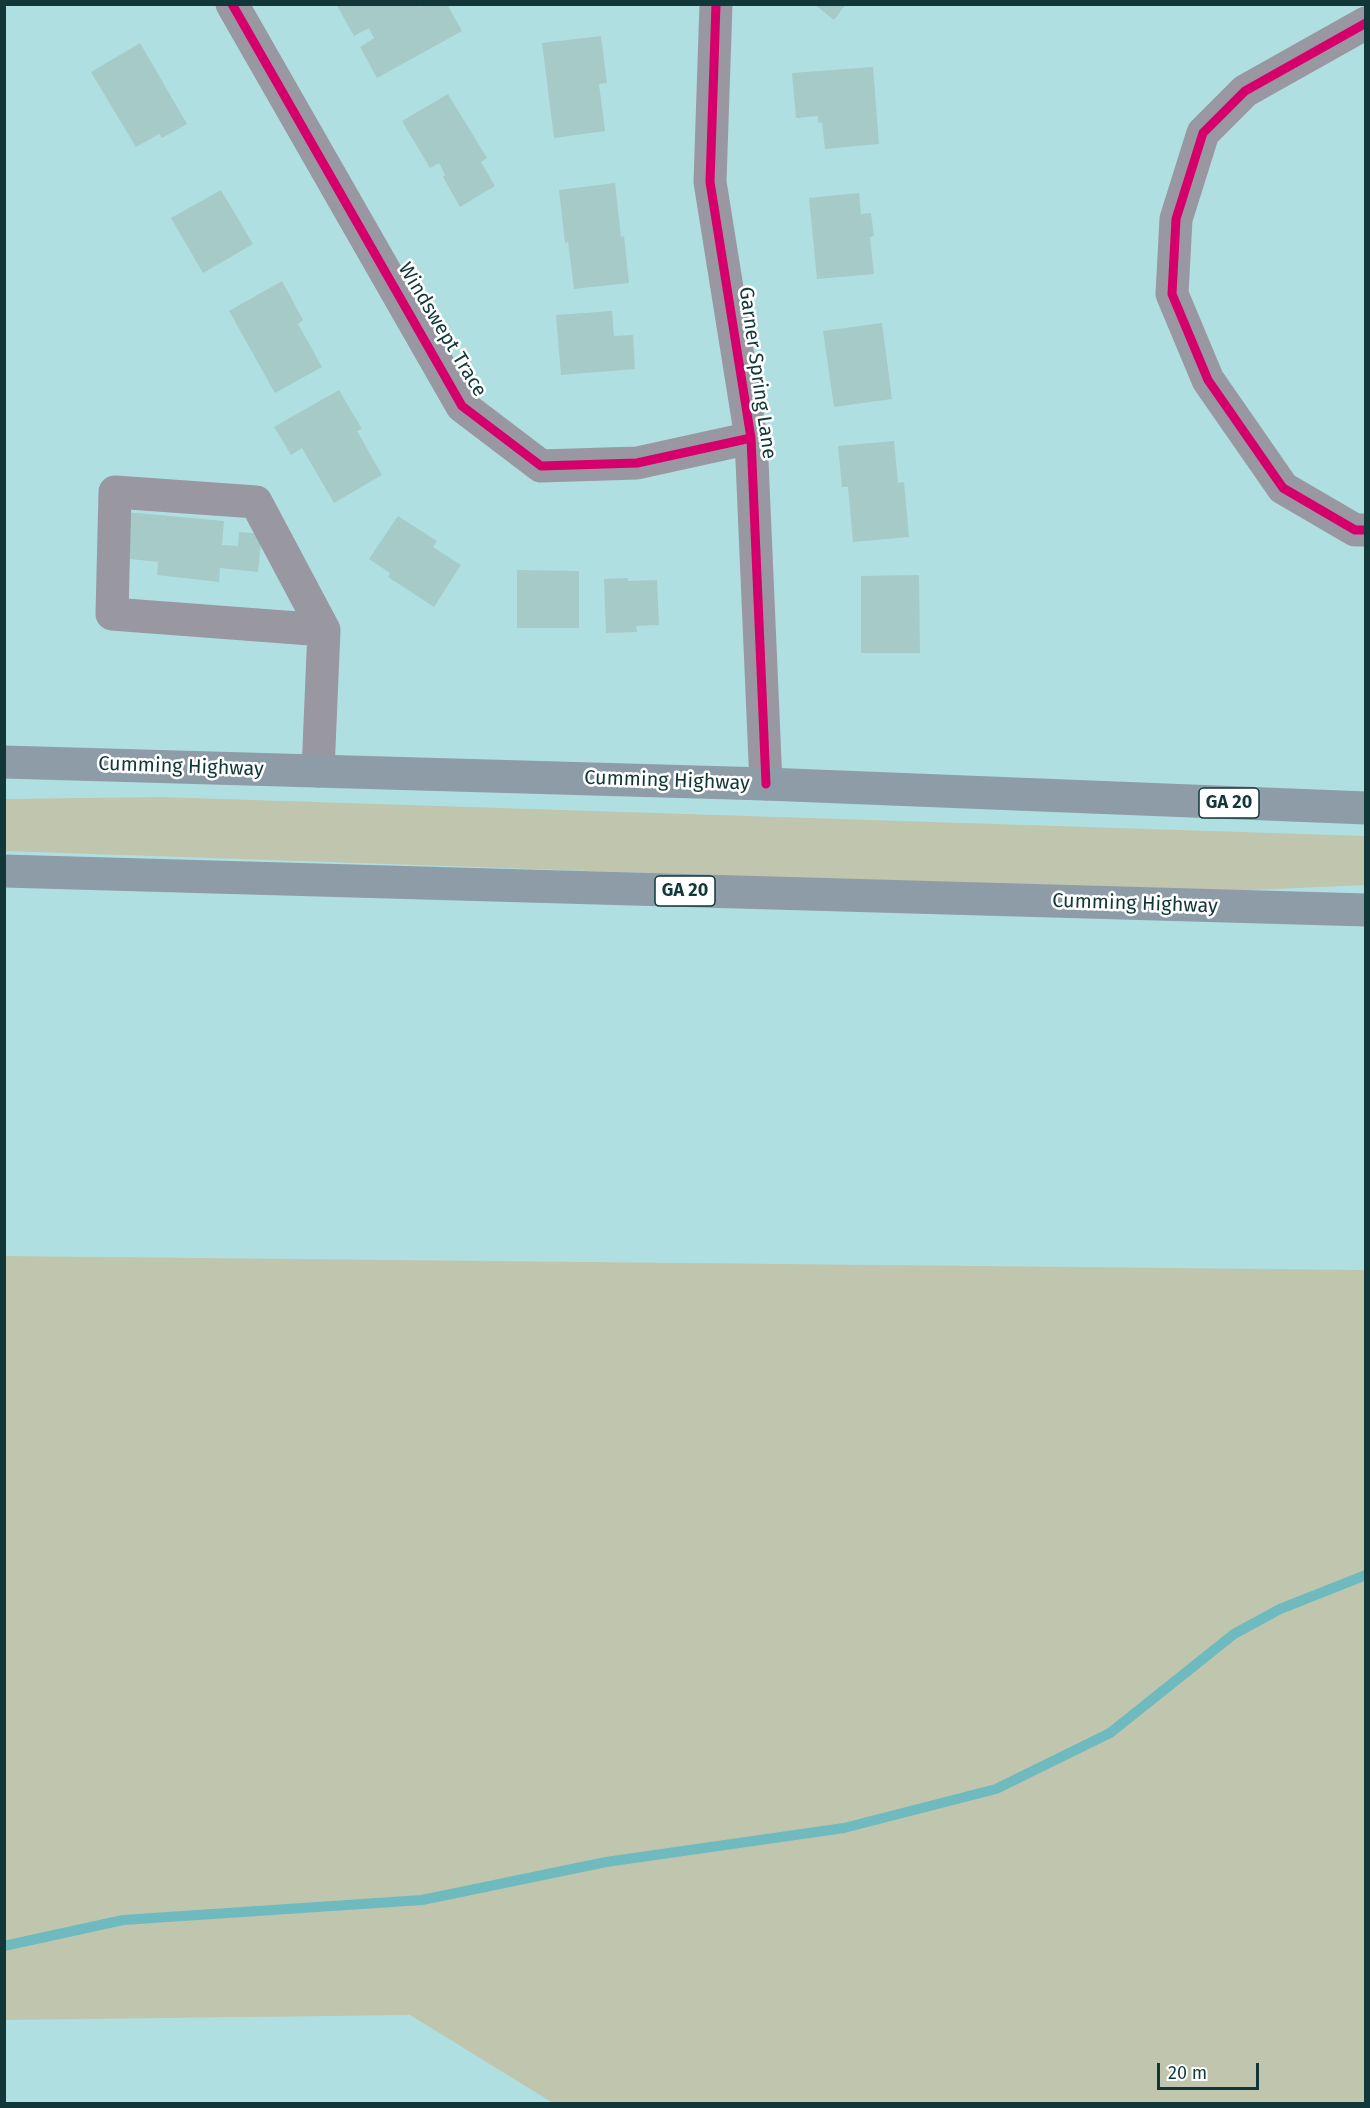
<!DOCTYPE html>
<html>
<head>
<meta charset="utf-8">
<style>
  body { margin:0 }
  #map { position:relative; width:1370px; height:2108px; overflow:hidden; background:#b0dfe2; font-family:"Fira Sans",sans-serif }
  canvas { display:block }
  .frame { position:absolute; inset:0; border:6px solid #113739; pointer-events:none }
  .scale { position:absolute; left:1157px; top:2063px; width:102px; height:27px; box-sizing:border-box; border:3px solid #113739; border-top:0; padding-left:8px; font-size:18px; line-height:21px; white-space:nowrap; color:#113739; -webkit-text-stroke:4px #fff; paint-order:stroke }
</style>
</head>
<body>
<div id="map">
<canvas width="1370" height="2108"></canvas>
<div class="frame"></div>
<div class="scale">20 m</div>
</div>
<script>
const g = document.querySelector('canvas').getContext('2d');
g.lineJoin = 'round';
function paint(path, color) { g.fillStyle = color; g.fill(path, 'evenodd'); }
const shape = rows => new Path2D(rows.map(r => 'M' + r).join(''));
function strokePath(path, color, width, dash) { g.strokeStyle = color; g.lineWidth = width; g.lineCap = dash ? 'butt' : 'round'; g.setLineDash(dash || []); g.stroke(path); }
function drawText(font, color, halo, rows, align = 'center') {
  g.font = font + ' "Fira Sans",sans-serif'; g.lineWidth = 5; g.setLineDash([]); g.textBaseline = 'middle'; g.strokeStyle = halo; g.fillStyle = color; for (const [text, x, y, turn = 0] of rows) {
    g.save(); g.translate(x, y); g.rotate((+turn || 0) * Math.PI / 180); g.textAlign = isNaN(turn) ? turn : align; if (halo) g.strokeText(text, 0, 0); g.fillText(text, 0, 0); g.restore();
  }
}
const green = shape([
  [161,797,1365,836,1366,885,1208,892,5,851,5,799],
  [5,1256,1365,1270,1365,2103,553,2103,410,2015,5,2020]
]);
const stream = shape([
  [4,1946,123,1920,422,1900,606,1862,844,1828,996,1789,1110,1733,1234,1634,1280,1609,1366,1575]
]);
const building = shape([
  [336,4,419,4,420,7,424,4,447,4,462,31,377,78,360,47,374,38,369,28,354,36],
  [814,4,846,4,834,20],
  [601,36,607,83,599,84,605,131,554,138,542,43],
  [140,43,187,124,162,138,159,134,136,147,91,72],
  [873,67,879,144,825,149,822,122,818,123,818,116,796,118,792,73],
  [448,94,487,158,481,162,495,186,460,207,443,177,445,175,439,163,430,168,402,121],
  [615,183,621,237,624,236,629,283,574,289,568,242,565,243,559,190],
  [221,190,253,244,203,273,171,218],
  [859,193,861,214,871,213,874,236,870,237,874,274,817,279,809,198],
  [282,281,303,320,298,324,322,367,275,393,229,311],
  [612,311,614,336,633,335,635,369,561,375,556,315],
  [882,323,892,399,834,407,823,331],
  [339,390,362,429,357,431,382,475,334,503,302,448,291,455,274,427],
  [894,441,898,483,904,482,909,537,853,542,848,487,842,487,838,446],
  [126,512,224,521,222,545,238,546,239,532,262,534,258,572,220,568,219,582,157,575,158,562,122,558],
  [398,516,437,541,433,547,461,565,434,607,388,577,390,573,369,559],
  [517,570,579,571,579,628,517,628],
  [919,575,920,653,861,653,861,576],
  [628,578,628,581,657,580,659,625,636,626,637,632,606,633,604,579]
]);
const minor = shape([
  [232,4,462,406,541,466,637,463,751,438],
  [716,4,710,182,751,438,766,784],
  [1366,23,1245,91,1203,133,1176,219,1172,294,1208,380,1283,488,1355,530,1366,530],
  [318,771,324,630,256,502,115,492,112,614,324,630]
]);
const highway = shape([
  [4,762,766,784,1366,808],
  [4,871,1366,910]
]);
const cycleway = shape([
  [232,4,462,406,541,466,637,463,751,438],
  [716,4,710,182,751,438,766,784],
  [1366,23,1245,91,1203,133,1176,219,1172,294,1208,380,1283,488,1355,530,1366,530]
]);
const shields = [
  [1229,803,60],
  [685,891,60]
];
const shieldNames = [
  ["GA 20",1229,803],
  ["GA 20",685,891]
];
const streetNames = [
  ["Windswept Trace",442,330,59],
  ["Garner Spring Lane",757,373,82],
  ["Cumming Highway",181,767,2],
  ["Cumming Highway",667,781,2],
  ["Cumming Highway",1135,904,2]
];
paint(green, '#bfc6ad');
strokePath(stream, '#6fbabe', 10);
paint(building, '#a5cac8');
strokePath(minor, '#9997a2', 33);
strokePath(highway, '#8e9ca7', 33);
strokePath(cycleway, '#d6006c', 9);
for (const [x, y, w] of shields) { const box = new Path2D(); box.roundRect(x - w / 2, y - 15, w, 30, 4.5); g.fillStyle = '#fff'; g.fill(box); strokePath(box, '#113739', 1.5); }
drawText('bold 18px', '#113739', null, shieldNames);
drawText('20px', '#113739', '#fff', streetNames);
</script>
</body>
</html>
